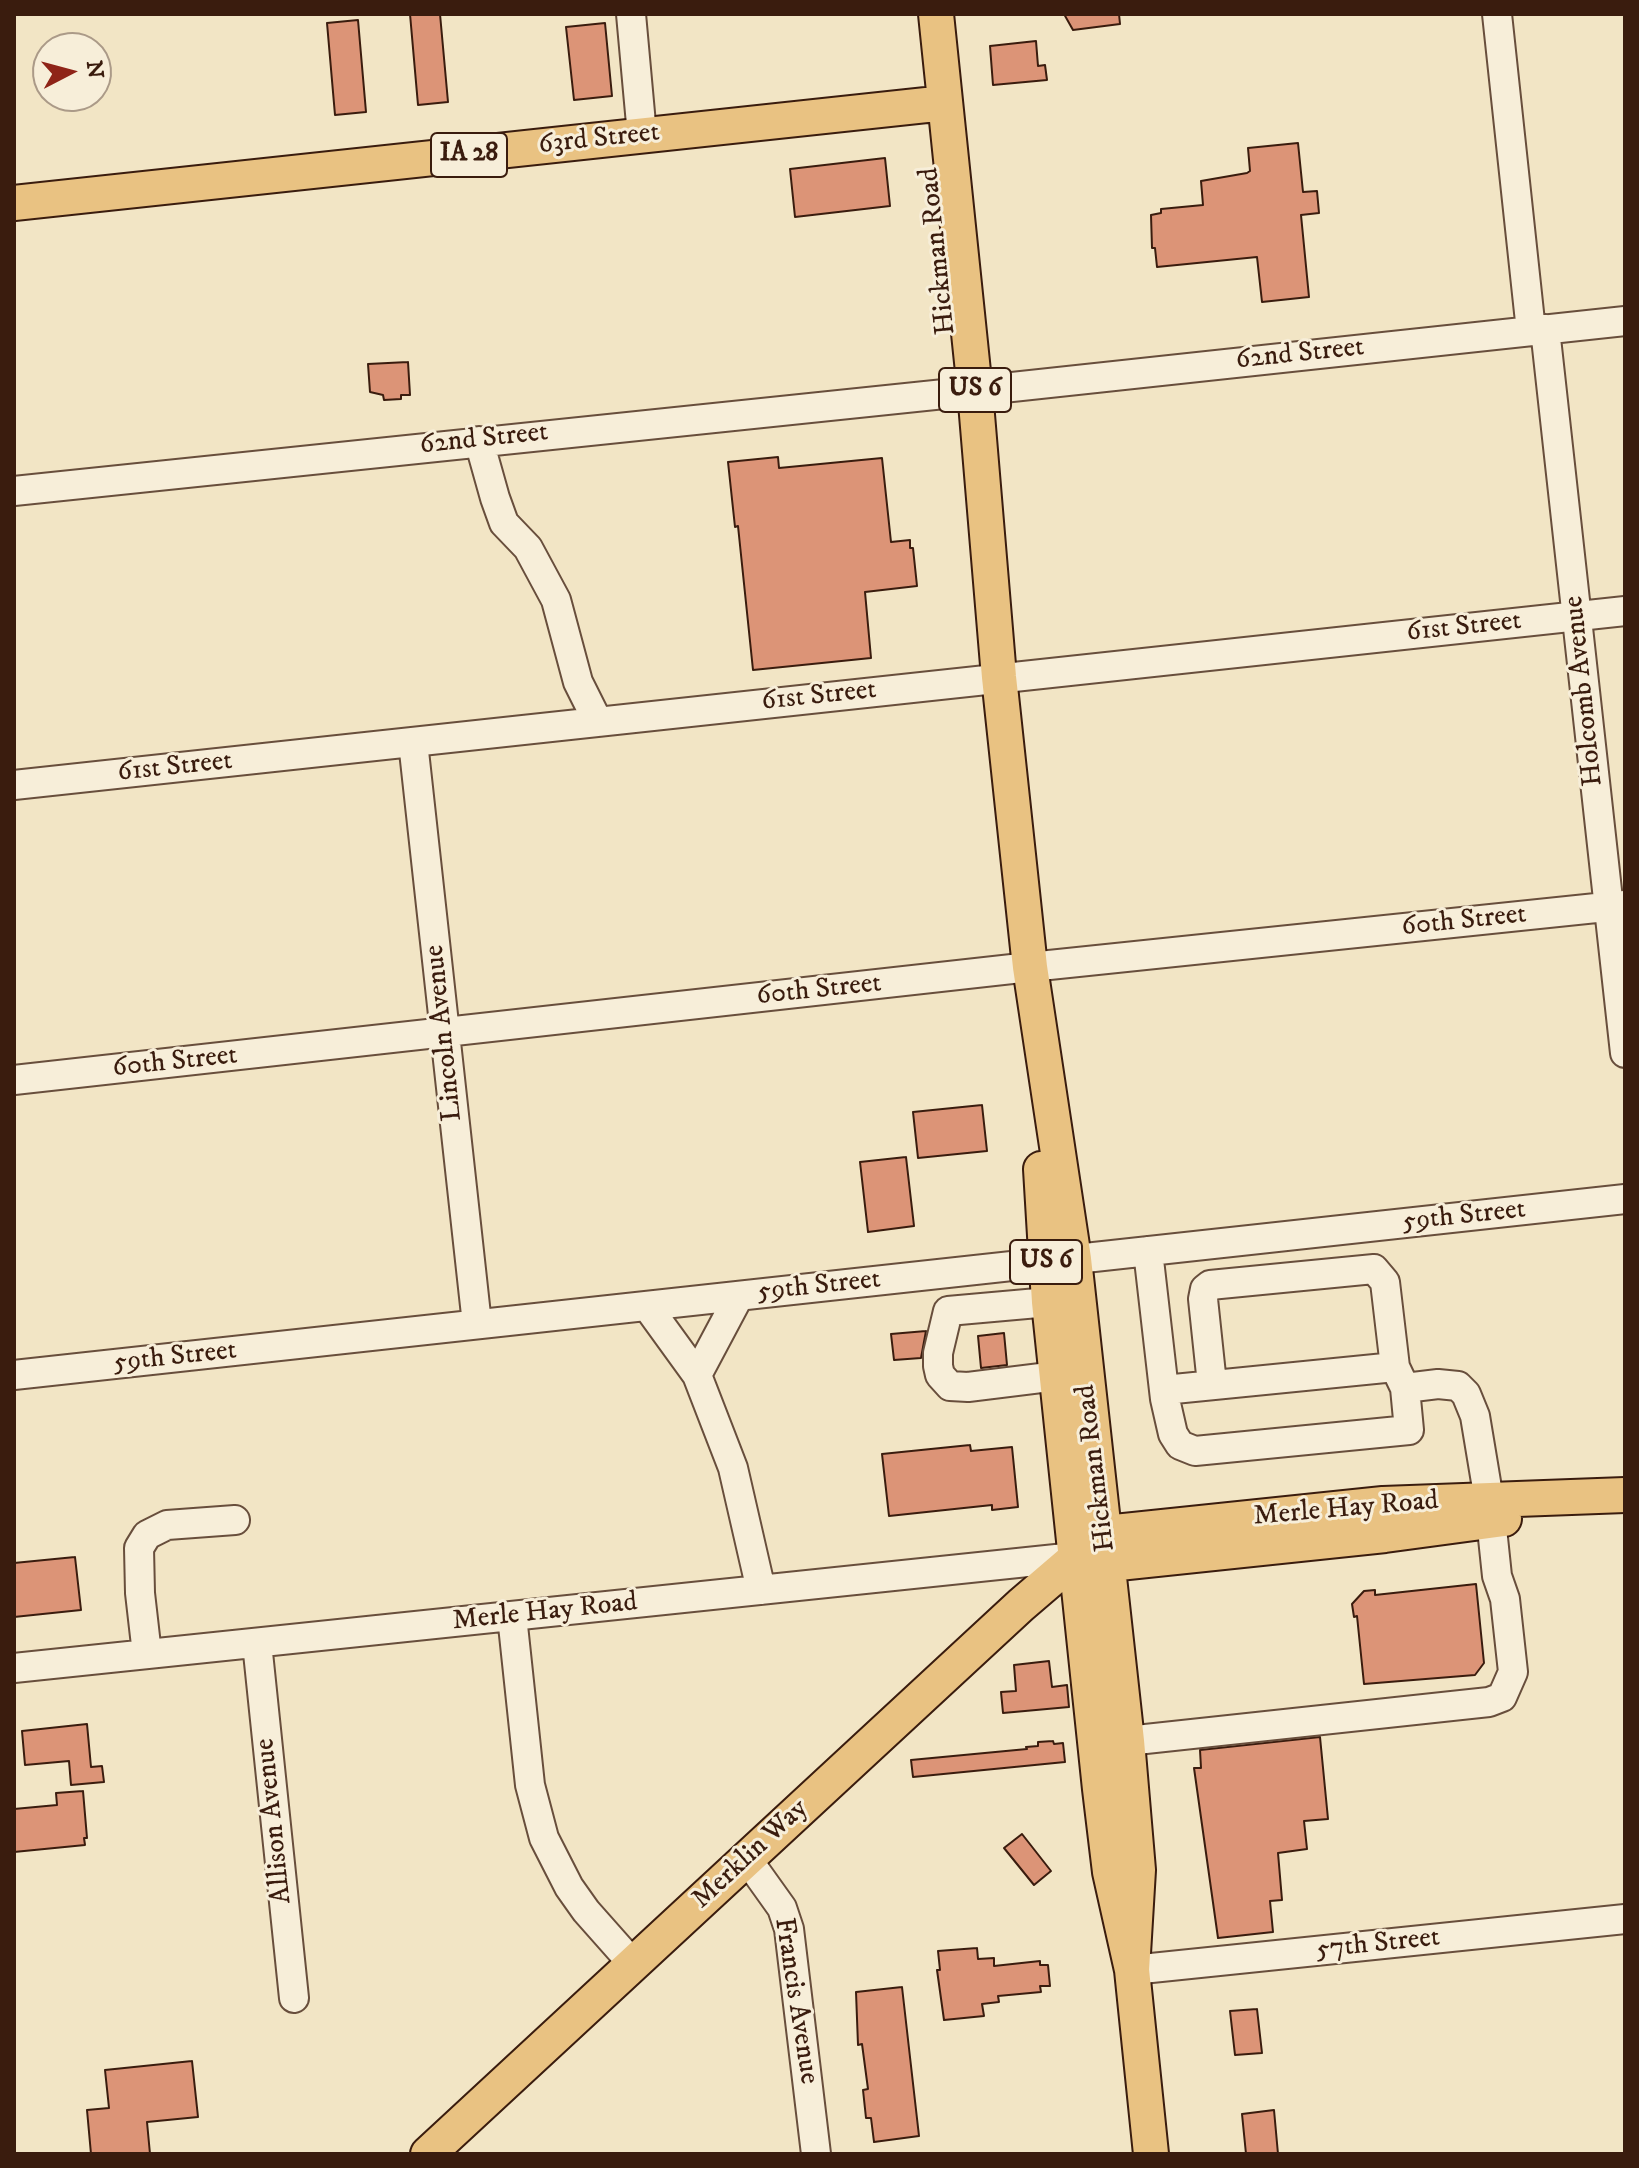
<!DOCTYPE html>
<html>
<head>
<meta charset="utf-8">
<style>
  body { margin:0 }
  #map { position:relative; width:1639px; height:2168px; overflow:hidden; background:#f2e5c5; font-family:"IM FELL DW Pica",serif }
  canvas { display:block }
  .frame { position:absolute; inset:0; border:16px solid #3a1c0e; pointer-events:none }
  .north { position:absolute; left:32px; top:32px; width:80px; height:80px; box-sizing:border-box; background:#f7eed9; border:2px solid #ab9a88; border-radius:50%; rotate:84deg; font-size:22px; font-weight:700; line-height:32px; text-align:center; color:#3a1c0e }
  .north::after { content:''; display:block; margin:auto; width:28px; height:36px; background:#8f2418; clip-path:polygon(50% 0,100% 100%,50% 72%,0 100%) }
</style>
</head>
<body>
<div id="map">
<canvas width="1639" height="2168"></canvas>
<div class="frame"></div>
<div class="north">N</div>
</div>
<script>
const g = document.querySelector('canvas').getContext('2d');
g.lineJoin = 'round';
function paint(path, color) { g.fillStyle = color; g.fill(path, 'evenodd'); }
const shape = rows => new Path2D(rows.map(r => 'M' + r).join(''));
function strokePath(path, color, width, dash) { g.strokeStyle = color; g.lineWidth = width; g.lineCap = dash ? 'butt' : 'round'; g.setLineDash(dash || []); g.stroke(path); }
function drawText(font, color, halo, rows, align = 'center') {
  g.font = font + ' "IM FELL DW Pica",serif'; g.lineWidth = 6; g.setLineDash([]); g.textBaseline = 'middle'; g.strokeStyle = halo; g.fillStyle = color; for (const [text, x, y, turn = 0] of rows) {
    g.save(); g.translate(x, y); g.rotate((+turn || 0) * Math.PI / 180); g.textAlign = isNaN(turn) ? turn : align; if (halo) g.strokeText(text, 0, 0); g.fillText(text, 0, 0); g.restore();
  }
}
const building = shape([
  [410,14,440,14,448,102,418,105,410,14],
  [1064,14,1119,14,1120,24,1073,30,1064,14],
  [358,20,366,112,335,115,327,23,358,20],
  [605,23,612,96,574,100,566,27,605,23],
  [1036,41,1038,66,1045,65,1047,80,993,85,990,46,1036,41],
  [1298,143,1303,192,1317,191,1319,213,1301,215,1309,297,1262,302,1257,257,1157,267,1155,248,1152,248,1151,215,1161,213,1161,209,1203,205,1201,181,1247,173,1250,171,1248,148,1298,143],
  [885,158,890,206,795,217,790,169,885,158],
  [408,362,410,395,401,395,401,399,384,400,383,395,370,392,368,364,408,362],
  [778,457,779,468,882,458,891,542,910,540,910,548,913,548,917,586,865,592,871,658,753,670,738,526,735,527,728,462,778,457],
  [982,1105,987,1151,918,1158,913,1112,982,1105],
  [906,1157,914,1226,868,1232,860,1162,906,1157],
  [926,1331,921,1358,894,1360,891,1334,926,1331],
  [1004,1333,1007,1365,981,1368,978,1336,1004,1333],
  [970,1445,971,1451,1012,1447,1018,1507,992,1510,992,1505,889,1516,882,1454,970,1445],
  [75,1557,81,1610,14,1617,14,1563,75,1557],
  [1476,1584,1484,1663,1475,1675,1364,1684,1357,1616,1354,1617,1352,1604,1364,1591,1375,1590,1375,1595,1476,1584],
  [1049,1661,1052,1687,1067,1685,1069,1707,1003,1713,1001,1692,1016,1691,1014,1665,1049,1661],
  [87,1724,91,1767,102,1766,104,1782,71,1785,69,1761,25,1765,22,1731,87,1724],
  [1320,1737,1328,1819,1304,1821,1307,1849,1278,1853,1282,1900,1270,1901,1273,1932,1218,1938,1194,1768,1201,1768,1200,1750,1320,1737],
  [1053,1741,1054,1744,1063,1743,1065,1762,913,1777,911,1760,1027,1749,1026,1747,1038,1746,1038,1742,1053,1741],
  [83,1791,87,1838,84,1838,85,1845,14,1852,14,1809,57,1805,56,1793,83,1791],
  [1022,1834,1051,1871,1034,1885,1004,1848,1022,1834],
  [977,1948,978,1959,994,1958,994,1966,1040,1961,1040,1965,1048,1965,1050,1986,1040,1986,1041,1992,998,1996,999,2002,982,2004,984,2016,944,2020,937,1970,940,1970,938,1951,977,1948],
  [902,1987,919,2136,874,2142,871,2118,866,2118,863,2090,868,2089,862,2044,858,2045,856,1992,902,1987],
  [1257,2009,1262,2053,1235,2055,1230,2011,1257,2009],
  [192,2061,198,2117,147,2122,150,2154,91,2154,87,2110,109,2108,105,2070,192,2061],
  [1274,2110,1278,2154,1246,2154,1242,2114,1274,2110]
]);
const minor = shape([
  [631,14,642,135],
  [1497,14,1531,331],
  [1545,329,1625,1053],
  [975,391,1625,321],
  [479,441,495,498,504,523,528,548,556,600,578,682,598,722],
  [14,491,954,393],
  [413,742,477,1324],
  [14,785,1625,611],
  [14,1080,1030,967,1625,905],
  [1049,1302,948,1311,938,1353,938,1366,940,1375,950,1386,968,1387,1057,1376],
  [647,1306,697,1375,733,1468,761,1590],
  [14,1375,1625,1199],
  [697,1375,739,1296],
  [1212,1384,1203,1299,1205,1289,1210,1285,1374,1269,1385,1282,1395,1367,1405,1388],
  [1164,1390,1395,1367],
  [512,1616,530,1785,544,1838,569,1887,586,1911,633,1964],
  [257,1643,294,1998],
  [147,1654,140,1593,139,1548,147,1535,167,1525,235,1520],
  [14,1668,1075,1557],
  [1127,1741,1489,1702,1502,1697,1513,1672,1505,1599,1497,1576,1489,1500,1475,1416,1466,1394,1458,1386,1438,1384,1405,1388,1409,1430,1195,1451,1180,1445,1173,1434,1165,1399,1148,1251],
  [747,1859,782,1908,789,1929,816,2154],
  [1132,1970,1625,1919]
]);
const major = shape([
  [936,14,975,391,999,677,1030,967,1074,1259,1127,1741,1138,1870,1132,1970],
  [14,203,945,103],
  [1041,1169,1049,1302,1100,1789,1110,1872,1132,1970,1151,2154],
  [1087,1559,1109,1564,1385,1535,1504,1519],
  [428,2154,1021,1605,1105,1533,1383,1504,1625,1495]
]);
const shields = [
  [469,155,76],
  [975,390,72],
  [1046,1262,72]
];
const shieldNames = [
  ["IA 28",469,155],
  ["US 6",975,390],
  ["US 6",1046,1262]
];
const streetNames = [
  ["63rd Street",599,140,-6],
  ["Hickman Road",939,251,-96],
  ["62nd Street",1300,355,-6],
  ["62nd Street",484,440,-6],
  ["61st Street",1464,628,-6],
  ["Holcomb Avenue",1585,691,-96],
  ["61st Street",819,697,-6],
  ["61st Street",175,768,-6],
  ["60th Street",1464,922,-6],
  ["60th Street",819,991,-6],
  ["Lincoln Avenue",445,1033,-96],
  ["60th Street",175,1063,-6],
  ["59th Street",1464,1217,-6],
  ["59th Street",819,1287,-6],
  ["59th Street",175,1358,-6],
  ["Hickman Road",1097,1468,-97],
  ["Merle Hay Road",1346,1510,-5],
  ["Merle Hay Road",545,1613,-6],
  ["Allison Avenue",275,1821,-96],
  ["Merklin Way",751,1855,-43],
  ["57th Street",1378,1945,-6],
  ["Francis Avenue",795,2001,81]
];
paint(building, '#dc9477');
strokePath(building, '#3a1c0e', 2);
strokePath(minor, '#684e3c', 32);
strokePath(major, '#3a1c0e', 38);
strokePath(minor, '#f7eed9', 28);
strokePath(major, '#e9c282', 34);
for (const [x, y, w] of shields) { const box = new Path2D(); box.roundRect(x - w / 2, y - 22, w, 44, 6); g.fillStyle = '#f7eed9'; g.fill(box); strokePath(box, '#3a1c0e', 2); }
drawText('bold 26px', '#3a1c0e', null, shieldNames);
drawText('28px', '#3a1c0e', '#f7eed9', streetNames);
</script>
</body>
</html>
